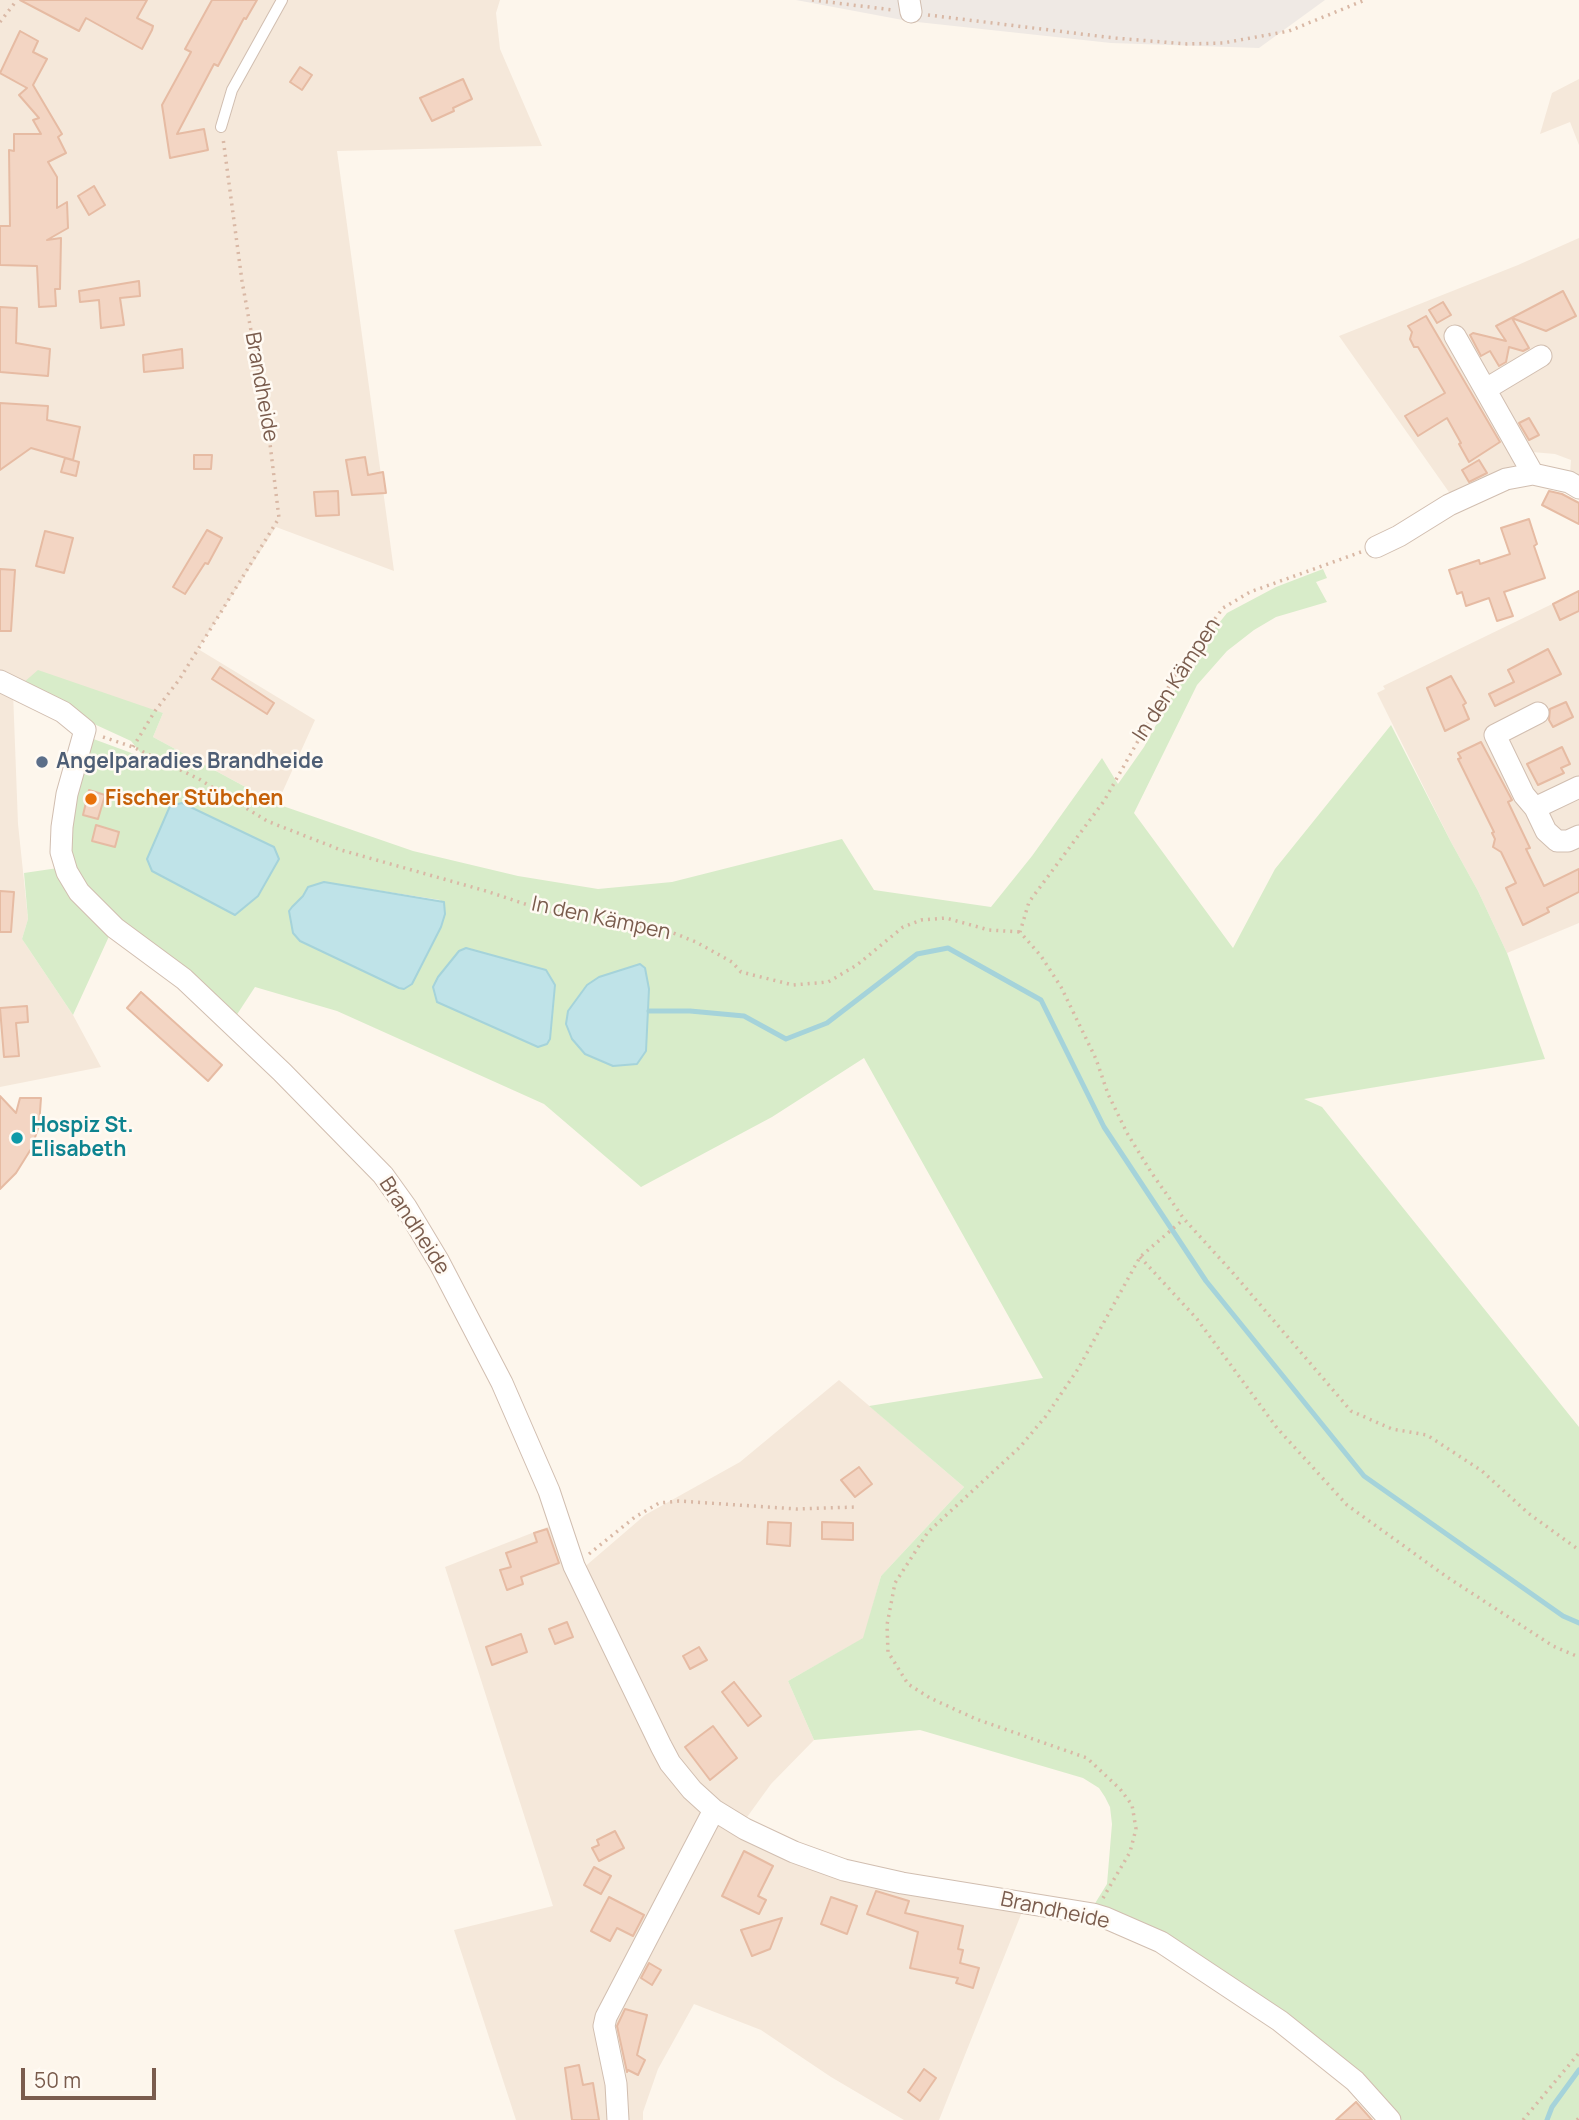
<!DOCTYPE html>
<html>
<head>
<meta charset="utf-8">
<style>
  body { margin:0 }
  #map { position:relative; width:1579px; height:2120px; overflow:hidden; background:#fdf6ec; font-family:Manrope,sans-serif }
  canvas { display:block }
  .scale { position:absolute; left:21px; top:2068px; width:135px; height:32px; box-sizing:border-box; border:4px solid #7a5c4d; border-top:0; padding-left:9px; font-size:21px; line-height:24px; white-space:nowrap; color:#7a5c4d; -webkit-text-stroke:5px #fffaf3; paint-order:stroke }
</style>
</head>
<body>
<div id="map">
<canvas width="1579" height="2120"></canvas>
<div class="scale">50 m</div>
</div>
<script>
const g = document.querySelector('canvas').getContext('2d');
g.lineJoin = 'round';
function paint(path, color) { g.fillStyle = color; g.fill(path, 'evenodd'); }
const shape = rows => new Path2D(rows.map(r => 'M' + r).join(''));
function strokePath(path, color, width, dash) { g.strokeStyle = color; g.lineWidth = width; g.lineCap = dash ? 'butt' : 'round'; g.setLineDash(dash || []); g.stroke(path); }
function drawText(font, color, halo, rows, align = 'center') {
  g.font = font + ' Manrope,sans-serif'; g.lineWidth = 5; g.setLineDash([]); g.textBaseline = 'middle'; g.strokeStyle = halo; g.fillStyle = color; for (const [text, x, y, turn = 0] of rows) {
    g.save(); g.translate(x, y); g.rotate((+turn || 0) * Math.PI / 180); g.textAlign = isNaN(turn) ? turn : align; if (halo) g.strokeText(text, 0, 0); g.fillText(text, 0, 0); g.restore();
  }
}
const residential = shape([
  [0,0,500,0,496,13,500,49,542,146,337,151,394,571,276,527,198,649,315,720,277,804,153,737,163,713,13,692,18,824,28,919,22,939,73,1015,101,1067,0,1087],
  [1579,79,1579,145,1570,122,1540,134,1552,93],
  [1579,238,1579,478,1570,474,1571,460,1555,454,1532,452,1488,378,1518,453,1516,466,1498,471,1451,495,1339,336,1518,265],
  [1579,591,1579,923,1507,953,1478,891,1451,842,1377,693,1385,689,1383,686],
  [839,1380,964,1487,881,1576,864,1638,788,1681,814,1740,771,1784,737,1831,1024,1907,939,2120,904,2120,831,2077,761,2030,694,2004,658,2069,643,2112,643,2120,516,2120,454,1930,553,1906,445,1567,555,1524,574,1576,645,1515,740,1462]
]);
const industrial = shape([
  [796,0,1325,0,1259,48,1111,43,908,21]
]);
const green = shape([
  [1323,569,1327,578,1316,582,1327,602,1276,617,1254,630,1227,651,1197,685,1134,813,1233,948,1275,869,1391,725,1451,842,1478,891,1507,953,1545,1059,1304,1099,1322,1107,1579,1427,1579,2120,1397,2120,1388,2107,1094,1905,1107,1884,1112,1824,1110,1807,1105,1797,1099,1788,1083,1778,920,1730,814,1740,788,1681,863,1638,881,1576,964,1487,869,1406,1043,1378,864,1058,772,1117,641,1187,544,1104,337,1011,255,987,234,1019,79,887,67,840,88,737,145,758,131,741,81,718,23,683,38,670,163,713,153,737,277,804,413,851,518,876,598,889,672,882,842,839,874,890,991,907,1032,856,1102,758,1118,784,1144,747,1196,652,1227,613,1276,587],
  [324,882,440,900,445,906,441,927,412,984,408,987,292,907,303,896,308,887],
  [599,977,649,989,646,1051,637,1064,613,1065,585,1054,572,1039,566,1024,568,1011,587,985],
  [58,868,111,932,73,1015,22,939,28,919,24,873]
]);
const water = shape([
  [182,803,274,847,279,859,258,896,235,915,152,871,147,859,170,806,182,803],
  [324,882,444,902,445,914,441,927,412,984,404,989,399,988,300,941,293,933,289,911,292,907,303,896,308,887,324,882],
  [466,948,546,970,555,985,550,1039,547,1044,538,1047,437,1002,433,987,438,977,459,951,466,948],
  [640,964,645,968,649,989,646,1051,637,1064,613,1066,585,1054,572,1039,566,1024,568,1011,587,985,599,977,640,964]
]);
const stream = shape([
  [649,1011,690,1011,744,1016,786,1039,827,1023,917,954,948,948,1041,1000,1104,1127,1206,1281,1364,1476,1563,1616,1579,1623],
  [1547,2120,1552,2107,1579,2070]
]);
const building = shape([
  [20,0,147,0,137,18,153,26,152,30,142,49,86,18,79,31,20,0],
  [212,0,257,0,246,19,244,18,218,66,214,64,177,134,204,129,208,150,170,158,162,105,191,52,185,49,212,0],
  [20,31,38,41,33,52,47,59,33,85,62,134,58,137,66,153,48,162,57,177,57,208,67,202,68,228,47,240,61,238,60,289,55,289,56,306,39,307,37,266,0,265,0,226,10,226,9,150,14,151,14,134,41,134,33,120,39,118,19,95,27,88,0,73,20,31],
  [300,67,312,75,302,90,290,82,300,67],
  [463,79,472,99,453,108,454,111,432,121,420,98,463,79],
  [94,186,105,205,89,215,78,196,94,186],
  [139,281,140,296,120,298,124,325,101,328,99,300,80,302,79,291,139,281],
  [1563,291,1576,316,1546,331,1512,318,1529,348,1523,351,1509,347,1506,362,1499,366,1490,351,1481,356,1470,335,1473,333,1506,341,1496,326,1563,291],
  [1443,302,1451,315,1437,323,1429,310,1443,302],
  [0,307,17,308,16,343,50,349,48,376,0,372,0,307],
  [1426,316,1500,442,1469,462,1459,444,1461,443,1447,418,1418,436,1405,416,1445,393,1418,347,1414,347,1410,339,1412,332,1408,326,1426,316],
  [182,349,183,368,144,372,143,355,182,349],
  [0,403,48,406,47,420,80,427,73,460,31,448,0,470,0,403],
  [1529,418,1539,435,1529,440,1519,423,1529,418],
  [194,455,212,455,211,469,194,469,194,455],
  [365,457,368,475,383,472,386,493,352,495,346,460,365,457],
  [65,458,79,462,76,476,61,472,65,458],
  [1479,460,1487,473,1469,482,1462,470,1479,460],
  [338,491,339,515,316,516,314,492,338,491],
  [1549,491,1562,494,1579,503,1579,524,1542,505,1549,491],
  [1529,519,1537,544,1534,546,1545,578,1504,592,1513,616,1497,621,1489,598,1466,606,1462,592,1457,594,1449,570,1479,560,1480,564,1510,554,1501,528,1529,519],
  [207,530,222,538,208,564,205,563,185,594,173,587,207,530],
  [45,531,73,538,64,573,36,566,45,531],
  [0,569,15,570,11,631,0,631,0,569],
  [1579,591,1579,611,1560,620,1553,604,1579,591],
  [1548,649,1561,674,1495,706,1489,694,1514,682,1508,670,1548,649],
  [220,667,274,703,267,714,212,679,220,667],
  [1451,676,1466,703,1463,705,1469,719,1445,731,1427,688,1451,676],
  [1566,702,1573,717,1553,727,1549,720,1550,709,1566,702],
  [1481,742,1512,800,1508,802,1530,848,1526,849,1544,886,1579,869,1579,892,1547,908,1549,912,1523,925,1506,888,1516,883,1501,852,1493,847,1495,839,1492,833,1494,832,1458,759,1461,758,1458,753,1481,742],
  [1562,747,1570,764,1561,768,1564,773,1538,785,1527,764,1562,747],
  [89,790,105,795,98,819,83,815,89,790],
  [96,825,119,832,115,847,92,841,96,825],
  [0,891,14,892,11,932,0,932,0,891],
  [141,992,222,1065,208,1081,127,1008,141,992],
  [27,1006,28,1022,16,1023,19,1056,4,1057,0,1008,27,1006],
  [0,1096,16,1113,20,1098,41,1098,39,1126,31,1149,16,1173,0,1189,0,1096],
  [859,1467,872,1484,855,1497,841,1480,859,1467],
  [768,1522,791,1523,790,1546,767,1544,768,1522],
  [822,1522,853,1523,853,1540,822,1539,822,1522],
  [547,1529,559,1563,521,1577,523,1584,507,1590,500,1570,511,1567,506,1553,537,1542,534,1533,547,1529],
  [567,1622,573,1637,555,1644,549,1629,567,1622],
  [521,1634,527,1652,492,1665,486,1647,521,1634],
  [699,1647,707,1660,690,1669,683,1656,699,1647],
  [734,1682,761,1716,748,1726,722,1692,734,1682],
  [713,1726,737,1758,710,1780,685,1747,713,1726],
  [615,1831,624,1848,599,1861,592,1848,599,1845,597,1840,615,1831],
  [744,1851,773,1866,758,1896,766,1900,759,1914,722,1896,744,1851],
  [594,1867,611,1876,601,1894,584,1885,594,1867],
  [876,1891,909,1901,905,1913,963,1926,958,1949,963,1950,960,1963,979,1968,973,1988,956,1983,958,1978,910,1968,918,1932,867,1914,876,1891],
  [609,1897,644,1915,633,1936,617,1928,610,1941,591,1931,609,1897],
  [831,1897,857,1906,847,1934,821,1924,831,1897],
  [782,1918,770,1949,752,1956,741,1930,782,1918],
  [649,1963,661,1970,652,1985,641,1978,649,1963],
  [625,2009,647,2015,637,2055,645,2060,638,2075,628,2070,627,2072,617,2026,625,2009],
  [579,2065,583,2085,593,2083,599,2120,572,2120,565,2068,579,2065],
  [924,2069,936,2078,920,2101,908,2092,924,2069],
  [1356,2102,1372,2120,1336,2120,1356,2102]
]);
const path = shape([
  [812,0,893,10],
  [928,15,1114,38,1187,44,1223,43,1289,31,1365,0],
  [0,22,17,0],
  [1361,552,1250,592,1223,608,1181,665,1104,801,1029,902,1020,932,1041,956,1061,987,1096,1059,1108,1094,1127,1133,1151,1172,1184,1219,1233,1273,1351,1411,1392,1429,1427,1435,1482,1471,1528,1513,1579,1550],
  [103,737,133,747,199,779,267,821,341,850,486,891,540,909,621,927,656,926,696,942,732,962,741,972,793,985,828,982,857,965,903,927,921,920,946,918,989,930,1020,932],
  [133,747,155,711,179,680,279,518,267,419,242,281,223,138],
  [1140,1257,1197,1319,1277,1428,1347,1505,1447,1577,1553,1646,1579,1657],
  [589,1554,635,1517,659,1503,679,1501,797,1509,856,1507],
  [1103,1898,1130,1852,1136,1829,1132,1805,1120,1789,1087,1758,976,1719,930,1698,908,1684,888,1652,887,1625,895,1583,928,1532,1020,1447,1046,1416,1078,1369,1140,1257,1184,1219],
  [1523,2120,1579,2053],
  [1577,2120,1579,2118]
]);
const lane = shape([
  [221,127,232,90,282,0]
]);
const street = shape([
  [909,0,911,12],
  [1455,336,1533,474],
  [1486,389,1541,356],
  [1376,547,1399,536,1449,505,1506,479,1533,474,1569,482,1579,488],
  [0,681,63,712,85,730,67,794,62,827,61,852,67,872,79,892,115,928,184,979,282,1072,383,1175,406,1207,439,1262,502,1383,549,1491,574,1566,661,1746,670,1763,692,1790,714,1810,745,1829,794,1852,844,1870,902,1883,1093,1914,1106,1918,1161,1942,1280,2021,1355,2081,1390,2120],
  [1538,713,1495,735,1524,795,1535,808,1579,787],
  [1535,808,1546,831,1557,841,1568,841,1579,836],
  [618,2120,616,2084,604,2026,606,2017,714,1810]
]);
const markers = [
  [42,762,7,"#5c6f8a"],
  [91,799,7,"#e8710a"],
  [17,1138,7,"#0f9aa8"]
];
const streetNames = [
  ["Brandheide",261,387,80],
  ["In den Kämpen",1177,680,-57],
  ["In den Kämpen",601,919,12],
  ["Brandheide",414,1226,57],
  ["Brandheide",1055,1911,12]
];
const serviceNames = [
  ["Angelparadies Brandheide",56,762]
];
const foodNames = [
  ["Fischer Stübchen",105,799]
];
const cultureNames = [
  ["Hospiz St.",31,1126],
  ["Elisabeth",31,1150]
];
paint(residential, '#f5e8da');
paint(industrial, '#efe9e4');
paint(green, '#d8ecc9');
paint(water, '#bfe3e8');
strokePath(water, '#a5d3da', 2);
strokePath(stream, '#a5d3da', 5);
paint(building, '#f3d5c3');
strokePath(building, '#e6bba3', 2);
strokePath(lane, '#d1beb0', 12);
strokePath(street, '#d1beb0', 23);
strokePath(path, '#d9b8a5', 3.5, [2, 5]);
strokePath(lane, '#fff', 10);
strokePath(street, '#fff', 21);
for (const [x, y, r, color] of markers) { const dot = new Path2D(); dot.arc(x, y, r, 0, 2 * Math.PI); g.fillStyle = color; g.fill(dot); strokePath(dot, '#fffaf3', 2.5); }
drawText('21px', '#7a5c4d', '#fffaf3', streetNames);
drawText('bold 21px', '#4e5e75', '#fffaf3', serviceNames, 'left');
drawText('bold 21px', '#c56008', '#fffaf3', foodNames, 'left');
drawText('bold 21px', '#0d838f', '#fffaf3', cultureNames, 'left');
</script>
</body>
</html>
